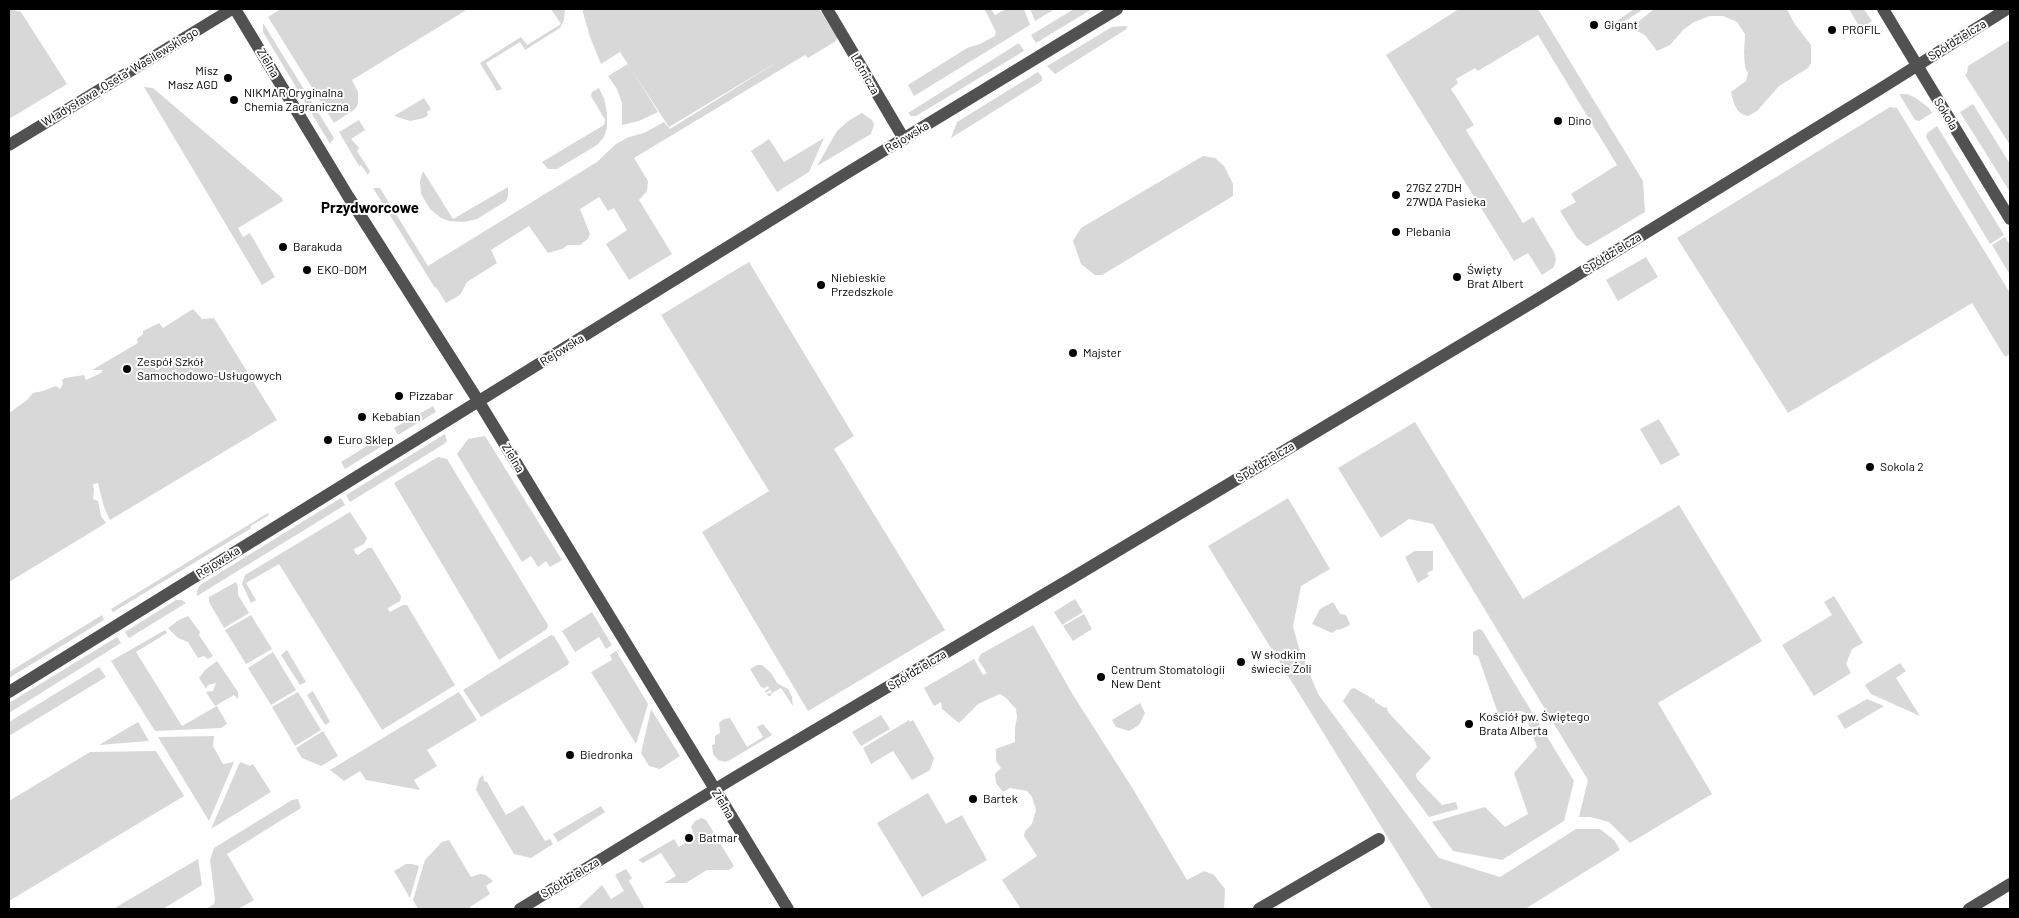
<!DOCTYPE html>
<html>
<head>
<meta charset="utf-8">
<style>
  body { margin:0 }
  #map { position:relative; width:2019px; height:918px; overflow:hidden; background:#fff; font-family:Barlow,sans-serif }
  canvas { display:block }
  .frame { position:absolute; inset:0; border:10px solid #000; pointer-events:none }
</style>
</head>
<body>
<div id="map">
<canvas width="2019" height="918"></canvas>
<div class="frame"></div>
</div>
<script>
const g = document.querySelector('canvas').getContext('2d');
g.lineJoin = 'round';
function paint(path, color) { g.fillStyle = color; g.fill(path, 'evenodd'); }
const shape = rows => new Path2D(rows.map(r => 'M' + r).join(''));
function strokePath(path, color, width, dash) { g.strokeStyle = color; g.lineWidth = width; g.lineCap = dash ? 'butt' : 'round'; g.setLineDash(dash || []); g.stroke(path); }
function drawText(font, color, halo, rows, align = 'center') {
  g.font = font + ' Barlow,sans-serif'; g.lineWidth = 4; g.setLineDash([]); g.textBaseline = 'middle'; g.strokeStyle = halo; g.fillStyle = color; for (const [text, x, y, turn = 0] of rows) {
    g.save(); g.translate(x, y); g.rotate((+turn || 0) * Math.PI / 180); g.textAlign = isNaN(turn) ? turn : align; if (halo) g.strokeText(text, 0, 0); g.fillText(text, 0, 0); g.restore();
  }
}
const green = shape([
  [9,9,21,12,67,84,9,119],
  [281,9,468,9,352,80,358,92,358,104,355,109,334,123,268,17],
  [551,9,565,9,564,20,560,28,525,50,520,42,486,63,502,89,497,91,480,63,521,37,527,45,561,24],
  [582,9,819,9,837,37,836,41,808,58,805,55,634,158,648,181,647,191,639,200,672,254,629,280,606,244,627,230,614,208,608,211,599,197,580,209,590,234,588,239,580,245,568,245,562,249,548,253,529,226,491,250,497,263,467,282,460,295,446,303,436,287,435,288,373,188,380,188,428,266,597,162,616,144,629,137,644,133,664,122,670,129,782,59,669,127,620,52,601,64,590,37],
  [987,9,991,9,995,15,1006,9,1024,9,1030,25,914,96,908,85,967,48,980,44,995,36,996,32,985,10],
  [1030,9,1055,9,1035,21],
  [1074,9,1092,9,1036,43,1031,35],
  [1459,9,1538,9,1643,181,1645,212,1588,246,1586,246,1577,238,1560,211,1576,202,1571,194,1617,165,1538,35,1478,71,1475,68,1456,79,1458,83,1451,89,1474,125,1466,130,1523,223,1533,217,1554,252,1556,259,1554,267,1542,275,1528,253,1514,261,1386,55],
  [1634,9,1644,9,1609,31,1607,28],
  [1654,9,1787,9,1794,23,1811,45,1811,63,1808,68,1779,86,1757,111,1748,116,1744,115,1738,111,1734,104,1731,92,1746,81,1748,73,1745,67,1744,53,1745,34,1737,22,1723,16,1710,16,1694,22,1683,30,1670,45,1657,51,1645,35,1635,30,1638,22],
  [1849,9,1864,9,1872,21,1863,27,1859,26],
  [263,23,334,138,330,144,263,32],
  [1124,26,1128,27,1125,30,1055,74,1047,66,1112,27],
  [2010,40,2010,145,1965,75,1967,73,1968,66],
  [1019,43,1024,51,916,116,911,116,908,113],
  [628,64,658,112,639,121,622,125,622,103,617,89,608,76],
  [1038,72,1042,77,1042,81,951,138,957,122],
  [144,87,153,88,282,198,283,201,238,228,243,237,250,233,275,277,262,285],
  [599,88,604,98,607,113,607,128,604,137,597,145,557,169,548,169,542,162,604,125,605,120,591,96,592,92],
  [1899,94,1907,94,1916,98,1929,108,1932,113,1919,121,1915,120],
  [424,98,431,109,427,112,428,115,424,118,410,121,394,116],
  [1973,104,2010,164,2010,192,1960,112],
  [1890,107,1897,108,2010,293,2010,354,2005,357,1972,303,1788,413,1677,238],
  [862,113,872,120,874,124,871,134,817,166,837,131,848,121],
  [359,120,365,130,351,139,359,148,357,151,370,171,368,175,361,165,359,166,339,132],
  [1937,126,2004,235,1990,244,1926,137,1927,133],
  [824,138,809,172,777,192,751,151,769,139,784,162],
  [1203,156,1215,158,1224,166,1233,184,1233,196,1102,275,1095,275,1081,264,1073,241,1081,228],
  [423,171,453,219,508,187,508,196,506,201,477,219,464,222,449,221,441,218,430,209,421,194,420,181],
  [2005,237,2010,245,2010,275,1992,245],
  [1646,257,1658,277,1618,301,1606,280],
  [749,262,854,436,834,449,945,630,808,711,702,532,769,491,661,315],
  [193,309,202,319,214,318,277,420,110,520,104,507,98,483,94,484,93,485,94,490,93,499,98,501,101,516,106,523,9,582,9,413,27,400,33,393,43,391,56,386,60,389,63,384,62,380,65,378,84,375,86,380,101,373,103,370,92,370,138,343,137,339,143,334,143,331,159,323,163,328],
  [433,406,436,412,398,435,394,428],
  [1659,419,1680,455,1661,465,1640,429],
  [1415,422,1523,599,1679,505,1762,641,1658,703,1712,794,1630,843,1609,822,1590,817,1579,817,1588,780,1433,524,1409,519,1381,538,1338,468],
  [445,434,447,441,444,444,350,502,346,495],
  [383,436,387,443,345,469,341,462],
  [485,436,562,560,550,567,546,561,538,567,531,556,522,562,457,454,468,439],
  [438,457,447,459,548,625,547,629,499,660,394,483],
  [341,498,345,505,197,596,197,591,200,585],
  [1288,498,1330,569,1301,586,1293,626,1299,648,1318,694,1439,858,1500,877,1576,829,1600,829,1614,840,1620,850,1525,909,1432,909,1208,546],
  [350,512,367,538,364,544,354,549,355,553,358,555,368,548,372,548,401,596,400,601,388,608,388,610,390,612,403,605,407,605,455,685,382,730,279,564,246,583,256,600,251,603,242,584,245,575],
  [268,513,269,515,251,526,250,529,113,612,111,609],
  [1415,551,1433,551,1433,570,1427,573,1429,576,1418,583,1405,557],
  [236,582,238,587,238,595,249,613,224,628,209,602,209,597],
  [1834,596,1863,643,1852,649,1846,664,1851,673,1814,696,1782,645,1832,615,1824,602],
  [1075,599,1083,612,1062,625,1054,612],
  [176,600,182,600,186,603,129,638,125,632],
  [1333,602,1340,614,1346,615,1350,624,1348,626,1339,630,1338,629,1332,633,1312,624,1320,609],
  [592,612,612,645,606,649,599,637,575,652,562,631],
  [1084,614,1092,629,1073,641,1063,626],
  [102,615,104,620,9,678,9,672],
  [251,615,272,649,246,664,225,630],
  [188,616,200,632,199,635,213,656,208,659,204,656,198,658,188,642,178,638,168,628,179,620],
  [1033,625,1073,695,1133,789,1187,880,1204,871,1214,875,1225,889,1224,909,1021,909,1002,880,1037,856,1024,836,1025,831,1032,824,1036,810,1032,797,1027,791,1010,788,1003,792,996,783,995,774,1001,768,996,761,996,749,1015,742,1015,728,1017,717,1016,709,1006,698,1000,694,978,704,959,723,942,709,941,702,934,706,924,688,974,659,983,675,987,673,978,660,981,654],
  [1479,629,1482,630,1574,781,1564,821,1502,860,1453,851,1432,822,1485,807,1505,827,1528,814,1514,773,1537,747,1524,712,1520,711,1499,716,1478,656,1473,654,1473,632],
  [165,630,167,633,136,652,182,726,217,706,227,724,221,728,155,731,111,661],
  [551,635,554,636,569,662,568,665,481,717,463,690],
  [117,637,121,643,9,713,9,703],
  [287,650,306,682,300,685,281,655],
  [616,651,648,704,636,744,591,672,612,660,610,655],
  [273,652,296,690,271,705,248,668],
  [217,661,238,692,238,699,234,695,215,706,206,692,213,691,216,683,208,685,206,689,199,678,205,670],
  [1900,663,1906,671,1896,678,1920,716,1871,694,1865,685],
  [757,665,762,665,771,673,777,683,788,689,792,697,793,706,781,688,772,693,770,696,768,696,767,694,772,692,770,690,766,693,765,691,769,688,768,686,764,688,761,687,750,669],
  [99,667,106,677,9,736,9,722],
  [1354,688,1375,700,1375,702,1385,708,1387,707,1388,712,1431,758,1416,774,1417,779,1442,805,1456,802,1458,809,1429,817,1343,701,1351,689],
  [313,691,330,722,325,725,307,695],
  [298,692,321,730,295,746,272,707],
  [459,692,477,720,427,750,437,766,414,780,420,790,366,780,360,771,344,781,330,770],
  [1867,699,1884,706,1845,729,1837,716],
  [1140,703,1145,713,1139,725,1129,731,1116,727,1112,720],
  [651,709,680,756,660,769,649,766,641,753],
  [881,715,890,729,861,746,852,732],
  [730,718,747,747,763,737,757,727,763,724,772,735,730,760,725,762,718,760,713,754,712,745,715,744,715,736,720,733,719,723,724,719],
  [909,720,910,722,913,720,934,758,930,770,912,780,893,751,871,764,863,748],
  [138,722,149,741,99,745],
  [323,731,338,756,321,766,302,758,296,748],
  [214,736,213,746,223,764,234,762,209,821,158,737],
  [156,751,184,796,9,901,9,801,90,752],
  [240,762,250,766,253,764,271,792,211,829],
  [483,775,484,781,487,782,506,815,523,805,545,841,550,839,553,844,531,858,514,854,476,790,479,779],
  [928,793,946,824,962,815,987,860,922,897,877,823],
  [298,799,301,808,227,854,254,900,238,909,206,909,214,904,215,899,210,860,214,848,292,800],
  [601,806,605,812,558,842,553,834],
  [701,818,706,820,734,866,729,870,707,870,686,883,664,883,676,876,661,853,643,863,638,860,674,839,679,847,695,837,691,827,695,821],
  [449,840,471,877,480,874,486,875,493,881,486,886,490,894,470,907,471,909,418,909,413,900,425,860,442,842],
  [198,859,202,885,163,909,113,909],
  [406,864,412,864,419,866,410,898,394,871],
  [626,869,632,878,629,881,645,909,577,909,602,885,611,899,624,891,615,875]
]);
const minor = shape([
  [235,9,348,196,479,402,788,909],
  [827,9,904,139],
  [1883,9,2010,219],
  [9,145,232,9],
  [9,692,847,173,1117,9],
  [520,909,732,779,1072,578,1533,302,1880,89,2007,9],
  [1259,909,1379,839],
  [1969,909,2010,884]
]);
const markers = [
  [1594,25,5,"#000"],
  [1832,30,5,"#000"],
  [228,78,5,"#000"],
  [234,100,5,"#000"],
  [1558,121,5,"#000"],
  [1396,195,5,"#000"],
  [1396,232,5,"#000"],
  [283,247,5,"#000"],
  [307,270,5,"#000"],
  [1457,277,5,"#000"],
  [821,285,5,"#000"],
  [1073,353,5,"#000"],
  [127,369,5,"#000"],
  [399,396,5,"#000"],
  [362,417,5,"#000"],
  [328,440,5,"#000"],
  [1870,467,5,"#000"],
  [1241,662,5,"#000"],
  [1101,677,5,"#000"],
  [1469,724,5,"#000"],
  [570,755,5,"#000"],
  [973,799,5,"#000"],
  [689,838,5,"#000"]
];
const poiNames = [
  ["Gigant",1604,25],
  ["PROFIL",1842,30],
  ["Misz",218,71,"right"],
  ["Masz AGD",218,85,"right"],
  ["NIKMAR Oryginalna",244,93],
  ["Chemia Zagraniczna",244,107],
  ["Dino",1568,121],
  ["27GZ 27DH",1406,188],
  ["27WDA Pasieka",1406,202],
  ["Plebania",1406,232],
  ["Barakuda",293,247],
  ["EKO-DOM",317,270],
  ["Święty",1467,270],
  ["Brat Albert",1467,284],
  ["Niebieskie",831,278],
  ["Przedszkole",831,292],
  ["Majster",1083,353],
  ["Zespół Szkół",137,362],
  ["Samochodowo-Usługowych",137,376],
  ["Pizzabar",409,396],
  ["Kebabian",372,417],
  ["Euro Sklep",338,440],
  ["Sokola 2",1880,467],
  ["W słodkim",1251,655],
  ["świecie Żoli",1251,669],
  ["Centrum Stomatologii",1111,670],
  ["New Dent",1111,684],
  ["Kościół pw. Świętego",1479,717],
  ["Brata Alberta",1479,731],
  ["Biedronka",580,755],
  ["Bartek",983,799],
  ["Batmar",699,838]
];
const streetNames = [
  ["Spółdzielcza",1957,40,-32],
  ["Zielna",268,63,59],
  ["Lotnicza",865,74,60],
  ["Władysława „Oseta” Wasilewskiego",120,77,-31],
  ["Sokola",1946,114,59],
  ["Rejowska",907,137,-31],
  ["Spółdzielcza",1612,253,-31],
  ["Rejowska",562,350,-32],
  ["Zielna",513,458,59],
  ["Spółdzielcza",1265,462,-31],
  ["Rejowska",218,562,-32],
  ["Spółdzielcza",917,670,-31],
  ["Zielna",723,804,59],
  ["Spółdzielcza",570,878,-31]
];
const quarterNames = [
  ["Przydworcowe",370,208]
];
paint(green, '#d8d8d8');
strokePath(minor, '#515151', 12);
for (const [x, y, r, color] of markers) { const dot = new Path2D(); dot.arc(x, y, r, 0, 2 * Math.PI); g.fillStyle = color; g.fill(dot); strokePath(dot, '#fff', 2); }
drawText('12px', '#000', '#fff', poiNames, 'left');
drawText('12px', '#000', '#fff', streetNames);
drawText('bold 15px', '#000', '#fff', quarterNames);
</script>
</body>
</html>
